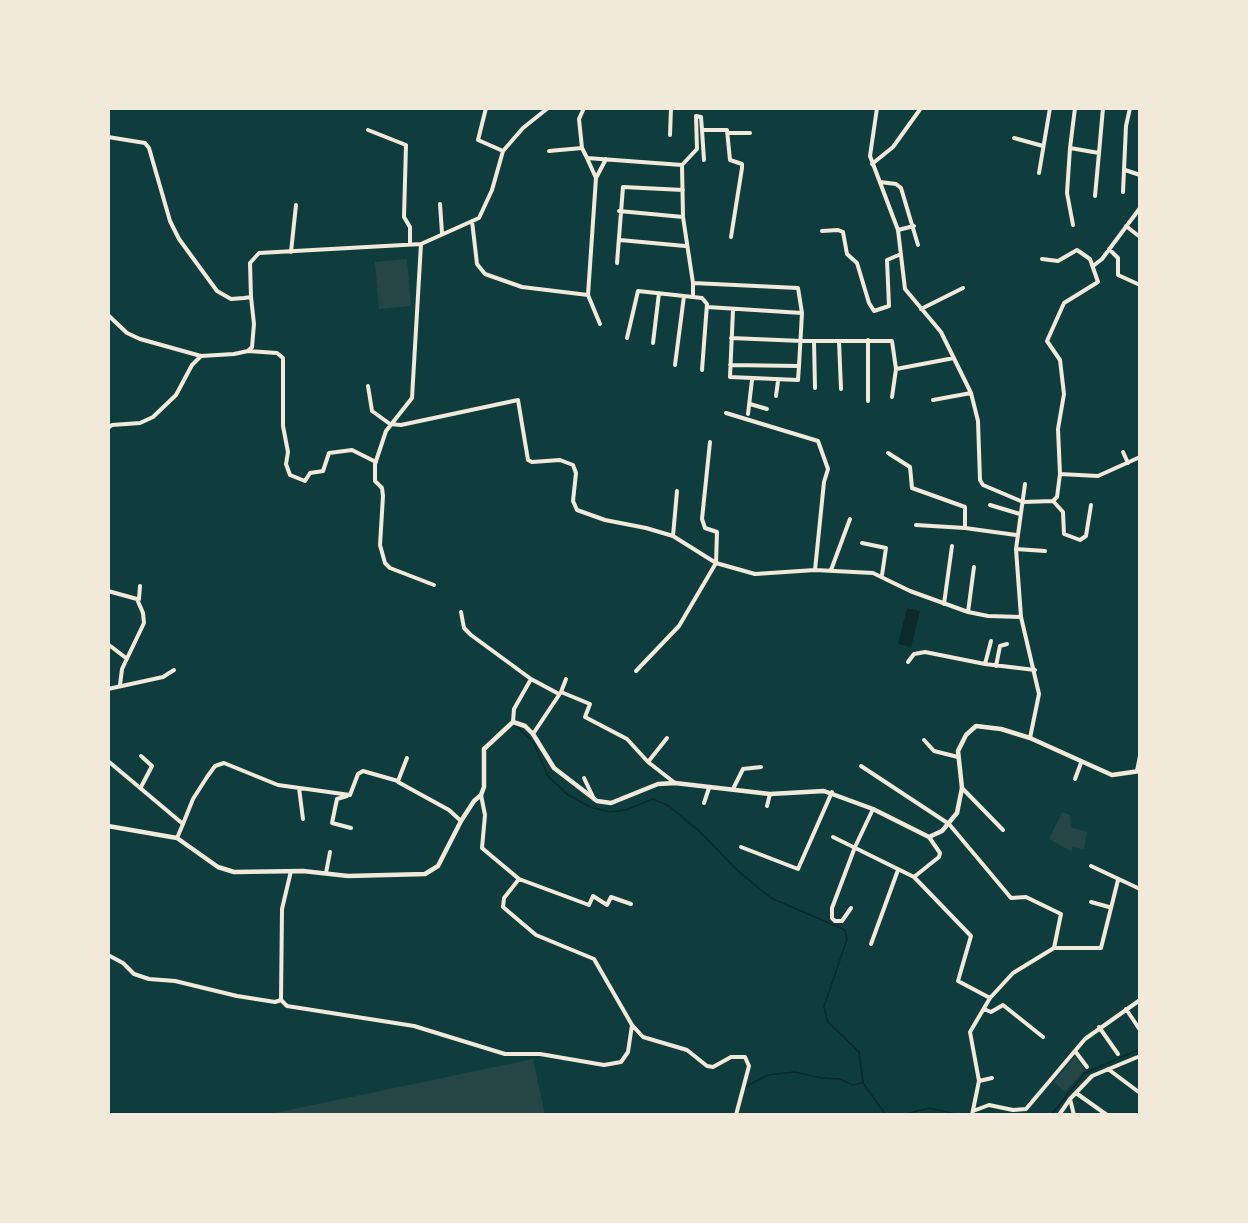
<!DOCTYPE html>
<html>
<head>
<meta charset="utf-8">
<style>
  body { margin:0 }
  #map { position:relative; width:1248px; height:1223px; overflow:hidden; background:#0f3d3e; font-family:"DM Sans",sans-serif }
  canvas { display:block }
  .frame { position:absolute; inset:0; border:110px solid #f1e9da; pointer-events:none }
</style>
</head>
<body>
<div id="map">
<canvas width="1248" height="1223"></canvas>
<div class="frame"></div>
</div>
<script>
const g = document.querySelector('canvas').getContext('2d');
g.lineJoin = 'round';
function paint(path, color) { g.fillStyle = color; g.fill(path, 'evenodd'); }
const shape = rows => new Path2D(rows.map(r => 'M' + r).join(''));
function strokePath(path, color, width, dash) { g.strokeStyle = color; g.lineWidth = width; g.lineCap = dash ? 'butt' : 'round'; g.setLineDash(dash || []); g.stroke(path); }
const green = shape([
  [407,259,411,306,379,309,375,262],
  [1062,812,1070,815,1071,827,1087,832,1084,849,1073,847,1071,851,1049,839],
  [1075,1056,1085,1070,1065,1092,1054,1082],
  [533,1059,545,1115,265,1115]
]);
const water = shape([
  [907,608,920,611,911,647,898,644]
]);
const stream = shape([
  [515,725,533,742,548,776,567,794,590,807,610,812,626,810,653,799,669,806,699,831,738,871,771,898,845,930,847,939,824,1007,828,1022,859,1052,863,1083,886,1115],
  [745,1087,768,1075,795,1072,821,1078,840,1079,853,1085,862,1083],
  [902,1115,929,1108,960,1115],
  [1051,1115,1085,1073,1140,1049]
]);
const minor = shape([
  [486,108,478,140,503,151],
  [584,108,579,119,582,148,587,158,682,165,683,217,693,283,693,297,638,291,627,338],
  [877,108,870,156,898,230,905,289,941,332,971,393,978,421,980,480,983,485,1023,502,1053,501,1057,497,1060,474,1098,476,1140,457],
  [1075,108,1070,148,1099,153,1103,108],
  [368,130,406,145,404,217,410,227,410,245],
  [702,130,704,160],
  [728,133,750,133],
  [670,135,671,108],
  [108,137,145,143,149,148,170,221,179,239,217,291,231,299,244,298,251,297,250,263,259,253,421,244,479,218,492,190,503,151,523,128,548,108],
  [1014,138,1043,146],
  [1070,148,1067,193,1073,225],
  [549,151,582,148],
  [587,158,596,178,606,159],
  [872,164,893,147,921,108],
  [682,165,697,149,696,116,701,117,702,130,727,130,730,160,742,164,742,168,731,237],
  [1125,170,1140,175],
  [1039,173,1050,108],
  [880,182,896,184,901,188,918,245],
  [1123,192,1126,126,1130,108],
  [1095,196,1099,153],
  [440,204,442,233],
  [619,211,683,217],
  [472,221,477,264,485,274,522,287,588,295,596,178],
  [1126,226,1140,237],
  [898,230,914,226],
  [822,231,838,230,843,232,847,254,857,263,869,303,874,311,889,306,887,260,901,254],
  [620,240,685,246],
  [421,244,412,398,386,431,375,464,375,481,382,488,383,496,380,545,385,563,390,568,434,585],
  [1109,249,1118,258,1118,275,1140,285],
  [291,252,296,205],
  [1042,259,1058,261,1077,250,1090,259,1098,282,1064,303,1047,341,1060,360,1064,394,1058,429,1060,474],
  [617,263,623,187,683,190],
  [1093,266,1102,259,1140,208],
  [693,283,798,288,802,313,799,366,730,365],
  [588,295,600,324],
  [693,297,702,298,707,304,702,370],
  [707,307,802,313],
  [921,309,963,288],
  [733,310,730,377,798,380,799,366],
  [108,315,127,333,140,339,201,356,234,354,248,351,252,347,254,324,251,297],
  [731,338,802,341,892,341,896,369,892,397],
  [868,340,868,401],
  [814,341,815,388],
  [839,341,841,389],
  [653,343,659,293],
  [248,351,277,353,283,358,283,426,288,452,286,464,290,475,305,481,310,473,323,471,329,453,352,450,376,462],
  [675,365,684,296],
  [896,369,954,358],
  [368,386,372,411,390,424,401,425,518,400,528,460,532,462,560,460,573,465,576,473,573,501,577,510,605,520,646,528,673,536,716,563,755,574,815,570,873,573,910,591,968,612,988,616,1021,617],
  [776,396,778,381],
  [933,400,971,393],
  [750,404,767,409],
  [726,413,818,441,828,469,824,482,815,570],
  [748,414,752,380],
  [108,428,112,425,140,423,153,417,176,395,192,365,201,356],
  [1123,452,1128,463],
  [888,453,910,467,912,488,965,507,965,528,1016,535],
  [1025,484,1016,549,1021,617,1039,694,1030,738],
  [1053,501,1063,512,1064,534,1080,540,1086,536,1091,505],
  [990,505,1020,514],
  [916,525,965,528],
  [673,536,677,491],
  [862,543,886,548,882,575],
  [1016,549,1045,551],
  [831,570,850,519],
  [108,591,137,599,143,613,144,623,122,669,120,685],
  [139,599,140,586],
  [944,604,952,546],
  [461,612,464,628,471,635,531,679,559,694],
  [968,612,974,567],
  [109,645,126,658],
  [908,662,914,654,925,652,985,664,1035,670],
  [985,664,991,641],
  [996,666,1000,646,1007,644],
  [636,671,679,626,716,563,717,532,705,528,702,519,710,442],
  [108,689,163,677,174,670],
  [561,692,590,704,585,717,627,739,648,762,675,783],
  [513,722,514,709,531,679],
  [533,734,561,692,566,679],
  [924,740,934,751,958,757],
  [141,756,152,766,141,787],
  [108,761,183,824,177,838],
  [648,762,667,738],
  [861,766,949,824,1011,898,1026,897,1061,914,1054,948,1013,973,990,998],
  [1137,771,1140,756],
  [584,778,594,799],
  [1075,779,1081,763],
  [398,782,449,810,461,821],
  [299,788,303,819],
  [962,788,1003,830],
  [733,789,743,769,761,767],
  [481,795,485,815,482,848,519,879,504,898,503,907,536,935,594,959,632,1025,643,1037,687,1050,707,1066,713,1067,731,1057,745,1057,749,1066,736,1115],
  [347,796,337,799,332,823,351,828],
  [704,803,709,788],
  [767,806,770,794],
  [183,824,193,799,207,777,215,766,224,763,278,785,350,795,358,774,363,771,398,781,407,758],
  [833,837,914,877,971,936,958,981,990,998,970,1032,979,1081,972,1115],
  [741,847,798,869,832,792],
  [1091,866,1140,889],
  [326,873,330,852],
  [914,877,939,857,940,853,929,837],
  [519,879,589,905,593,896,607,905,611,897,631,904],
  [1091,902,1109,907],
  [851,908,842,921,835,921,832,918,832,908,855,847,873,809],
  [871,944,898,870],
  [1054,948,1101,948,1118,880],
  [108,955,123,963,134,974,149,979,175,981,237,996,275,1002,281,1000],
  [281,1000,287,1006,414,1026,505,1054,540,1054,604,1065,621,1062,628,1052,632,1025],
  [281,1000,282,909,291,871],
  [984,1009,991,1012,1003,1005,1043,1037],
  [1126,1009,1140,1030],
  [1099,1027,1118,1054],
  [1075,1051,1087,1067],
  [1108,1069,1140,1093],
  [979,1081,992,1078],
  [1076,1093,1107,1115],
  [1070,1099,1074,1115],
  [973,1111,989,1105,1013,1110,1026,1109,1085,1039,1140,1000],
  [1059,1115,1070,1099,1092,1076,1140,1056]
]);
const tertiary = shape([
  [108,826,177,838,218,867,234,872,303,871,348,876,425,874,438,866,461,821,474,801,481,795,484,787,484,749,513,722,525,726,533,734,554,768,597,801,611,803,658,784,675,783,770,794,824,791,873,809,929,837,942,831,957,813,962,788,958,751,966,735,976,726,1001,729,1030,738,1112,775,1140,771]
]);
paint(green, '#244646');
paint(water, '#0a2a2b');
strokePath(stream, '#0a2a2b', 1.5);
strokePath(minor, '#f1e9da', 4);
strokePath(tertiary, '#f1e9da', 4.5);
</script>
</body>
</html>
